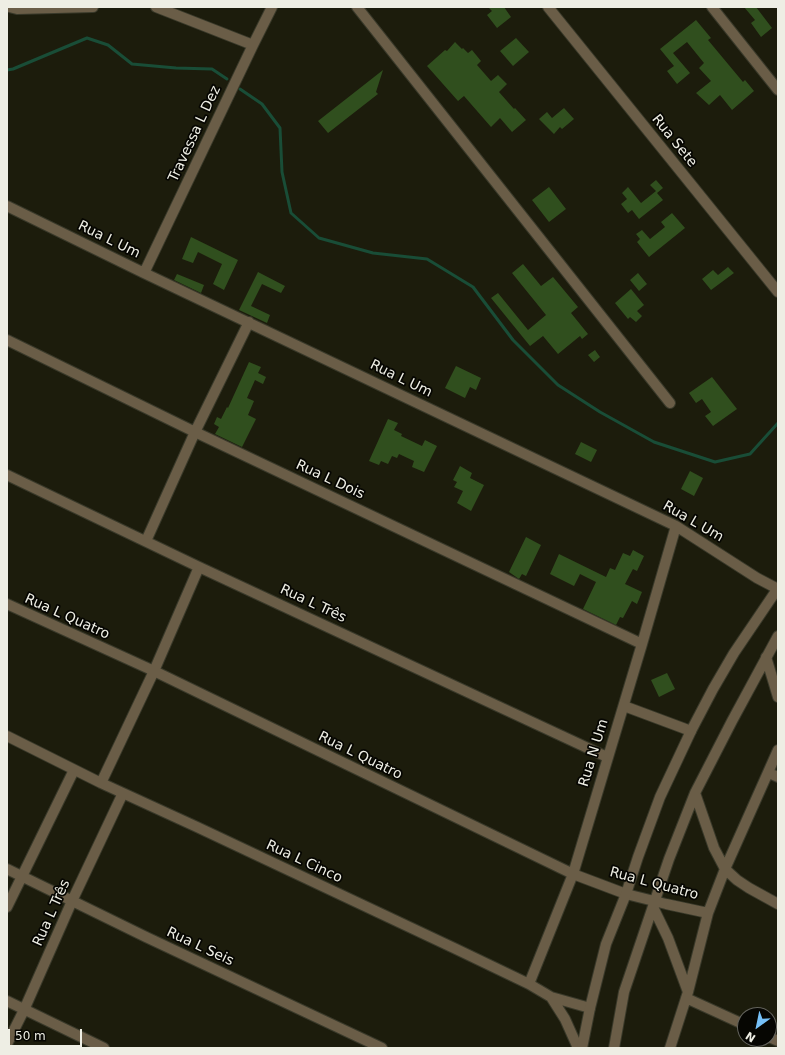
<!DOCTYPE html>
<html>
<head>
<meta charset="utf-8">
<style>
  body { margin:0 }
  #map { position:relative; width:785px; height:1055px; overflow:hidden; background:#1c1c0c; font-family:"DejaVu Sans",sans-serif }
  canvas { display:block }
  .frame { position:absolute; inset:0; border:8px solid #eeeee4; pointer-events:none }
  .north { position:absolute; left:737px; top:1007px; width:40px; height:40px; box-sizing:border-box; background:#060602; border:1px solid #63635c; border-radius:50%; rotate:213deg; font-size:11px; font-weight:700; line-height:16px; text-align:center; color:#eeeee4 }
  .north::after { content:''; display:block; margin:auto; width:14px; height:18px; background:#76c0f7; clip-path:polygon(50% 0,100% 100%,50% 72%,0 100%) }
  .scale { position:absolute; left:8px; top:1029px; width:74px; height:18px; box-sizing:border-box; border:2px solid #eeeee4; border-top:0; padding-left:5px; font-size:12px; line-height:14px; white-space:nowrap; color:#eeeee4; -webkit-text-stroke:3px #060602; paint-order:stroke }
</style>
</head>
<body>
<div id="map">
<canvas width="785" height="1055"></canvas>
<div class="frame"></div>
<div class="north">N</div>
<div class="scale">50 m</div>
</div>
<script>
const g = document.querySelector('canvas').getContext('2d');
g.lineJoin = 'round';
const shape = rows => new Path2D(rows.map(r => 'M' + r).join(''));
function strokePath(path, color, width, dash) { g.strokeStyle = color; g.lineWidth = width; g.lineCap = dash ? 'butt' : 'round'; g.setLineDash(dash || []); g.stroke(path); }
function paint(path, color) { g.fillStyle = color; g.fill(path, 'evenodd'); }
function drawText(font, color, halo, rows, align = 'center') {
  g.font = font + ' "DejaVu Sans",sans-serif'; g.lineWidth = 3.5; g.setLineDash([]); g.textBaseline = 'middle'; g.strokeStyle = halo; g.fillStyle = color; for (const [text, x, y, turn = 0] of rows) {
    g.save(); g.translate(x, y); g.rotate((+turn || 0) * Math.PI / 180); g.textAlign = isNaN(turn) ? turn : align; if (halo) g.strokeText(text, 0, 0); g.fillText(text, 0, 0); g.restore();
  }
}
const stream = shape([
  [7,70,13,69,87,38,108,45,132,64,176,68,212,69,227,79],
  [240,89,262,104,280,128,282,172,291,213,319,238,373,253,427,259,473,287,513,340,558,385,600,412,654,442,715,462,750,454,778,423]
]);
const building = shape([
  [488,7,504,7,511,17,497,28,487,15,492,11],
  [744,7,756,7,772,28,761,37,751,23,755,20],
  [696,20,711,38,708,40,743,82,745,80,754,91,732,110,720,95,709,105,696,93,711,81,699,68,704,63,687,42,673,53,690,73,677,84,667,71,674,66,660,49],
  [516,38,529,52,513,66,500,51],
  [455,42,462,49,463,48,468,53,472,50,481,61,477,65,491,81,498,75,507,84,499,92,514,109,515,108,526,120,512,132,500,118,491,127,464,96,458,101,427,66,445,50,447,51],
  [383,70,376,92,378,94,328,133,318,121],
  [564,108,574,119,562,129,560,127,554,134,539,119,547,112,552,118],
  [656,180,663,188,657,193,663,200,639,219,632,210,628,213,621,204,627,199,622,193,628,187,641,203,656,191,650,185],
  [549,187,566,209,549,222,532,200],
  [672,213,685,228,649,257,637,242,640,239,636,234,642,230,650,239,665,227,661,222],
  [191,237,238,260,224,290,213,284,222,264,198,252,193,263,182,259],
  [523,264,541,286,553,277,578,307,571,313,588,334,582,339,580,336,558,354,543,336,530,346,491,298,498,293,528,330,546,315,512,273],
  [728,267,734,273,711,290,702,279,713,270,718,275],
  [258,272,285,286,281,293,262,284,251,306,270,315,267,323,239,310],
  [638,273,647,284,639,291,630,280],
  [177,274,204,285,201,293,174,280],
  [631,289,644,305,637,311,642,316,636,322,630,317,628,319,615,303],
  [595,350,600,357,594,362,588,355],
  [249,362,261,367,258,373,266,377,263,384,255,380,247,398,254,401,248,415,256,419,242,447,215,434,219,427,214,424,217,417,221,419,227,407,228,408],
  [456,366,481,378,476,390,470,387,465,398,445,388],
  [712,377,737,409,713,426,705,416,711,412,702,399,696,403,689,393],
  [388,419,398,423,394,430,402,434,401,436,422,446,425,440,437,446,424,472,412,467,414,461,399,454,397,458,392,456,388,464,381,461,379,465,369,461],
  [581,442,597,450,591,462,575,454],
  [460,466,472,473,470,478,484,485,471,511,457,503,463,491,454,487,457,482,453,480],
  [690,471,703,478,694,496,681,489],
  [526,537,541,545,526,576,522,574,519,579,509,572],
  [633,550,644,556,637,571,633,569,625,584,642,592,637,604,632,601,623,618,620,617,616,625,583,609,596,582,580,574,574,586,550,574,559,554,606,577,610,568,615,570,623,553,630,556],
  [667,673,675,689,659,697,651,680]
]);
const minor = shape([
  [9,7,17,9,93,7],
  [156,7,253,45],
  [357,7,670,403],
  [548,7,778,292],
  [712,7,778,90],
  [7,206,144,273,676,526,757,578,778,589],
  [144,273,253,45,272,7],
  [7,340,195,432,642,644],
  [7,475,199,567,607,757],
  [146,541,195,432,249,322],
  [7,604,154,671,573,874,626,894,666,904,708,913],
  [766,657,778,697],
  [624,706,691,731],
  [7,736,101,783,197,827,456,949,529,984,551,997,590,1008],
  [769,773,778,777],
  [101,783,154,671,199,567],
  [695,793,714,848,725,869,737,880,749,888,778,904],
  [7,869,146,937,382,1048],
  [7,907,74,770],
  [653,907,668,938,688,992],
  [529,984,573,874,642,644,676,526],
  [551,997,565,1019,578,1048],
  [686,998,745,1025],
  [7,1001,104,1048],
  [769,1037,778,1041],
  [7,1044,24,1010,72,901,123,793],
  [614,1048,624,992,669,859,695,793,732,721,778,636],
  [670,1048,688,992,708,913,725,869,778,750]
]);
const tertiary = shape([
  [582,1048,590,1008,606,944,626,894,638,857,660,797,691,731,713,689,734,653,778,588]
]);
const streetNames = [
  ["Travessa L Dez",195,134,-65],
  ["Rua Sete",674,141,51],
  ["Rua L Um",109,240,26],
  ["Rua L Um",401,379,26],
  ["Rua L Dois",330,480,25],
  ["Rua L Um",693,522,30],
  ["Rua L Três",313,604,25],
  ["Rua L Quatro",67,617,24],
  ["Rua N Um",594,753,-73],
  ["Rua L Quatro",360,756,26],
  ["Rua L Cinco",304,862,25],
  ["Rua L Quatro",654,884,15],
  ["Rua L Três",52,913,-66],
  ["Rua L Seis",200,947,25]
];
strokePath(stream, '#194d37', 3);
paint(building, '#304f1e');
strokePath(minor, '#39392a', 12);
strokePath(tertiary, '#39392a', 12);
strokePath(minor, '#6a5d47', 10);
strokePath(tertiary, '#6a5d47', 10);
drawText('14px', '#eeeee4', '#060602', streetNames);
</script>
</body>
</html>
